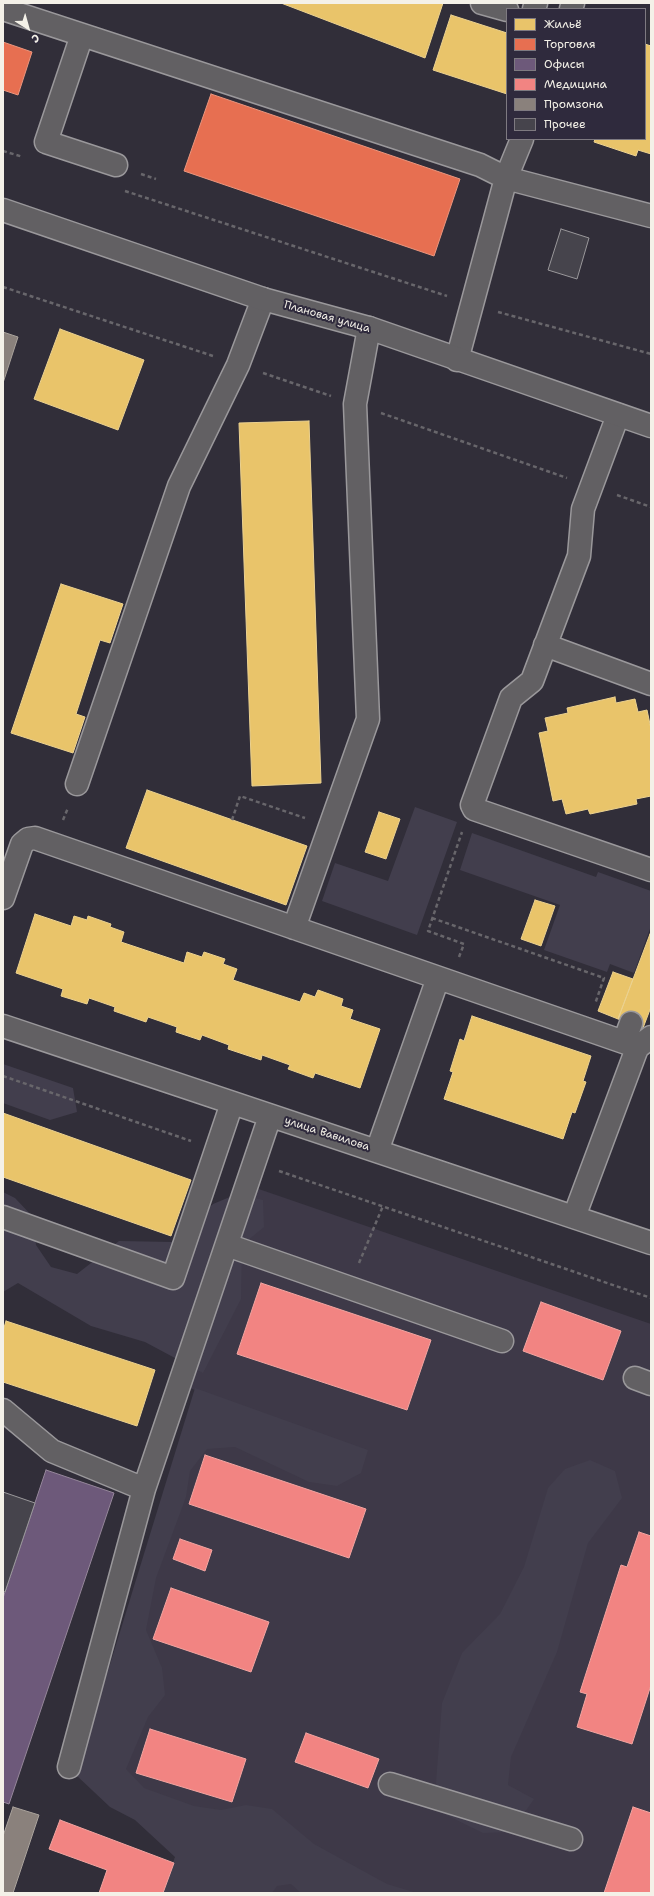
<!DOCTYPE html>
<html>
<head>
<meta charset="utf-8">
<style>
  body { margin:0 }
  #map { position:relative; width:654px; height:1896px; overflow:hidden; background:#312e39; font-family:"Shantell Sans",sans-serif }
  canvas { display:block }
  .frame { position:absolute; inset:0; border:4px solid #f4f1e8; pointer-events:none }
  .legend { position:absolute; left:506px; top:8px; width:140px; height:132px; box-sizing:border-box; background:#2f2a3d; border:1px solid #7e7a81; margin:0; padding:5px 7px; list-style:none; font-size:12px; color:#f4f1e8 }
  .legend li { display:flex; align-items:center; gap:8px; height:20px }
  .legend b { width:20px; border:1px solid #7e7a81 }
  .north { position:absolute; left:8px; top:8px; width:40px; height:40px; -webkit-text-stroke:3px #2f2a3d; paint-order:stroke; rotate:143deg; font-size:11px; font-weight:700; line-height:16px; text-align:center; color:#f4f1e8 }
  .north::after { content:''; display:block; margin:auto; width:14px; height:18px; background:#f4f1e8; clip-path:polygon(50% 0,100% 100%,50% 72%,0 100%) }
</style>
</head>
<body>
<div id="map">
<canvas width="654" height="1896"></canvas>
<div class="frame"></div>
<ul class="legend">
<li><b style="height:11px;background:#e9c46a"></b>Жильё</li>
<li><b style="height:11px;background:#e76f51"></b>Торговля</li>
<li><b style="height:11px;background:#6d597a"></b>Офисы</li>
<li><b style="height:11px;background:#f28482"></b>Медицина</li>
<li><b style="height:11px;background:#8a817c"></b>Промзона</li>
<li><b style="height:11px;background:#46444c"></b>Прочее</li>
</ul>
<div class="north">С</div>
</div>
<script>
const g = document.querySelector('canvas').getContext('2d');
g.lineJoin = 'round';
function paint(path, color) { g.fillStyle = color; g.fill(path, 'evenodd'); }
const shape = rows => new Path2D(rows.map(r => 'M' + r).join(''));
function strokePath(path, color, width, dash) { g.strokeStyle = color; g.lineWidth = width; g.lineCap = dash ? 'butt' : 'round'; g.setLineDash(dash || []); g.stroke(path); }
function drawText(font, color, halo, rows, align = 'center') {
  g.font = font + ' "Shantell Sans",sans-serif'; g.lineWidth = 4; g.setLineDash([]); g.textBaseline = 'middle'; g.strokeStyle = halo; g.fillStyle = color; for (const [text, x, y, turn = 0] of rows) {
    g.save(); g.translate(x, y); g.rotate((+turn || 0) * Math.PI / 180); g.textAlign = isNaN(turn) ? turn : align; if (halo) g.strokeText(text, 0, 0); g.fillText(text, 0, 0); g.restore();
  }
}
const built = shape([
  [250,1186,651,1324,651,1893,163,1893,190,1813,81,1773,198,1391,181,1385]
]);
const green = shape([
  [415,807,457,822,417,935,322,901,335,863,388,881],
  [472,833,596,877,598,872,651,891,651,926,634,973,610,964,607,972,544,950,560,905,460,870],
  [3,1064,73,1088,77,1112,50,1120,3,1103],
  [3,1192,15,1198,34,1218,36,1245,51,1267,77,1274,119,1241,173,1242,213,1204,237,1194,263,1200,264,1227,242,1245,241,1299,203,1373,145,1342,91,1326,18,1283,3,1292],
  [195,1388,368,1450,361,1473,337,1486,309,1482,235,1447,207,1449,190,1471,186,1497,156,1578,146,1630,162,1668,165,1695,148,1717,126,1769,144,1788,194,1806,221,1810,246,1805,272,1809,314,1844,387,1884,417,1893,301,1893,291,1884,277,1886,272,1893,163,1893,175,1857,135,1820,110,1807,76,1775],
  [590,1460,615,1471,622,1498,588,1543,557,1652,511,1757,508,1785,534,1799,511,1832,483,1833,434,1809,442,1703,462,1653,500,1614,524,1567,548,1488,565,1469]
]);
const homes = shape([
  [281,3,443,3,425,58,281,3],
  [451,15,507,33,507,94,433,70,451,15],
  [645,44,651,46,651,154,638,150,636,156,594,142,595,139,645,139,645,44],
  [60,329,144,360,118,430,34,399,60,329],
  [309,421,321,783,252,786,239,423,309,421],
  [61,584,123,604,110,643,100,640,76,714,85,717,73,753,11,733,61,584],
  [615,697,616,703,635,699,638,712,647,710,651,729,651,796,636,799,637,804,590,814,588,809,566,814,562,799,553,801,539,733,548,731,545,718,568,713,567,708,615,697],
  [147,790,307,846,286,905,126,848,147,790],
  [379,812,400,819,386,859,365,852,379,812],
  [535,900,555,906,541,946,521,939,535,900],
  [35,914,71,926,74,916,87,920,88,916,111,924,110,927,124,932,121,942,184,963,187,952,202,957,204,952,225,959,223,964,237,969,233,980,300,1002,304,993,315,997,318,990,343,999,341,1006,353,1010,350,1019,380,1029,360,1088,315,1073,313,1078,288,1069,290,1065,262,1055,261,1060,228,1049,229,1045,202,1035,200,1040,176,1032,177,1027,148,1017,146,1022,114,1011,115,1007,89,998,87,1004,61,996,63,989,16,973,35,914],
  [650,934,651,1007,643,1028,618,1019,650,934],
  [613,972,633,979,618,1019,598,1011,613,972],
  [472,1016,591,1056,583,1081,586,1082,575,1113,572,1112,563,1139,444,1099,453,1072,450,1071,460,1039,464,1041,472,1016],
  [3,1113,191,1180,171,1236,3,1177,3,1113],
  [6,1321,155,1370,137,1426,3,1382,3,1331,6,1321]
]);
const shops = shape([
  [3,42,32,52,18,95,3,90,3,42],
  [211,94,460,179,434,256,184,171,211,94]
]);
const offices = shape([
  [46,1470,114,1493,9,1804,3,1802,3,1598,46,1470]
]);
const health = shape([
  [261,1283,431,1340,407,1410,237,1354,261,1283],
  [541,1302,621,1331,603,1380,523,1351,541,1302],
  [205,1455,366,1509,349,1558,189,1504,205,1455],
  [639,1532,651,1536,651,1685,632,1744,577,1727,587,1694,580,1692,621,1565,627,1567,639,1532],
  [180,1539,212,1550,205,1571,173,1559,180,1539],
  [171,1588,269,1622,251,1672,153,1639,171,1588],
  [150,1729,246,1759,232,1802,136,1773,150,1729],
  [306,1733,379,1759,368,1788,295,1762,306,1733],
  [633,1807,651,1813,651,1893,604,1893,633,1807],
  [60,1820,174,1863,163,1893,99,1893,107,1870,49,1849,60,1820]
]);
const industry = shape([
  [3,332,18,337,3,383,3,332],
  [13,1807,39,1815,13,1893,3,1893,3,1836,13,1807]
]);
const building = shape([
  [561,229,589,238,577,279,548,270,561,229],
  [3,1492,35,1503,5,1592,3,1591,3,1492]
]);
const path = shape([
  [3,151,23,157],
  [141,174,156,179],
  [125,191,447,296],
  [3,287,213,356],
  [498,312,651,354],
  [263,373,331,396],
  [381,413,567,478],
  [617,495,651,507],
  [63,820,68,808],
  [232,820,240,796,305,818],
  [432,918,604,978,595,1004],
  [459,957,464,944,428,931,462,832],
  [3,1076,191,1141],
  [279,1171,651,1298],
  [359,1263,383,1206]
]);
const minor = shape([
  [482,3,507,10],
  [3,9,480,165,506,178,651,216],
  [534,9,536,3],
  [571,9,573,3],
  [82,35,46,142,116,165],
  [457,360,506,178,522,139],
  [618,415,583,509,579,556,532,681,511,698,472,805,474,809,651,870],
  [545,645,651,684],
  [77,784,179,486,238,365,263,299],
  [3,898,22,844,28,839,35,838,638,1047],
  [294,928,368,719,355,404,369,328],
  [3,1026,651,1243],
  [624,1042,631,1023],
  [377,1151,438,978],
  [3,1217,173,1278,232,1103],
  [574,1217,636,1051,638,1047,651,1037],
  [227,1245,502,1341],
  [635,1378,651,1384],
  [3,1410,52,1451,144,1489,69,1767],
  [144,1489,270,1116],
  [390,1784,571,1839]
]);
const major = shape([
  [3,210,263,299,369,328,651,426]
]);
const streetNames = [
  ["Плановая улица",327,317,16],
  ["улица Вавилова",327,1134,18]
];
paint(built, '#3e3948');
paint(green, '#423e4d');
paint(homes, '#e9c46a');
strokePath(homes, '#ecd290', 1);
paint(shops, '#e76f51');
strokePath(shops, '#eb967e', 1);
paint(offices, '#6d597a');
strokePath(offices, '#96879b', 1);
paint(health, '#f28482');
strokePath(health, '#f3a5a1', 1);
paint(industry, '#8a817c');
strokePath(industry, '#aaa39c', 1);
paint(building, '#46444c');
strokePath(building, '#9a989b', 1);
strokePath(minor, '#9a989b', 25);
strokePath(major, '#9a989b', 25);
strokePath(path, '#68666b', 2.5, [4, 3]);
strokePath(minor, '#626063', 22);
strokePath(major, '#626063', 22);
drawText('11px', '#f4f1e8', '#2f2a3d', streetNames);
</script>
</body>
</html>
